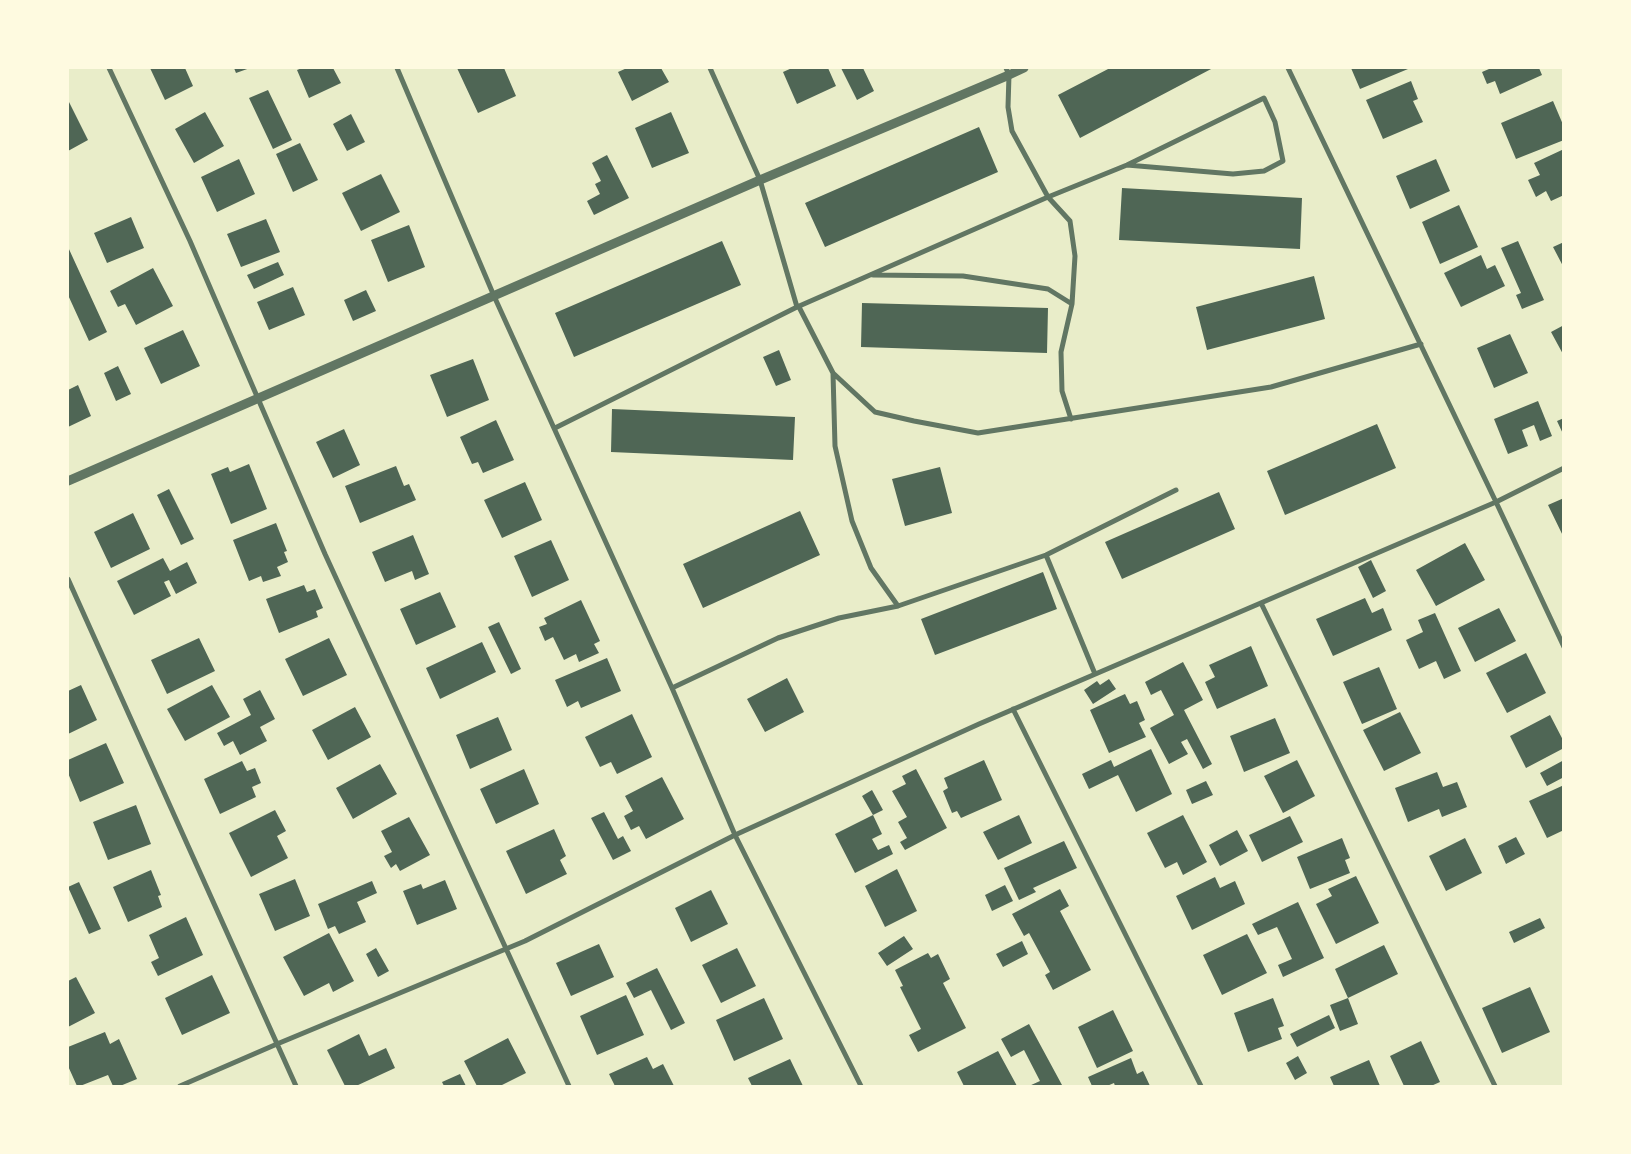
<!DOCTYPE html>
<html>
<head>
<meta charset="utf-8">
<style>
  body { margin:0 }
  #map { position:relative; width:1631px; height:1154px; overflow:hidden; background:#e9edc9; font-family:"Source Serif 4",serif }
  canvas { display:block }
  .frame { position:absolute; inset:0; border:69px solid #fefae0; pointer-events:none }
</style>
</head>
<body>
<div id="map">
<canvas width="1631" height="1154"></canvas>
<div class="frame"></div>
</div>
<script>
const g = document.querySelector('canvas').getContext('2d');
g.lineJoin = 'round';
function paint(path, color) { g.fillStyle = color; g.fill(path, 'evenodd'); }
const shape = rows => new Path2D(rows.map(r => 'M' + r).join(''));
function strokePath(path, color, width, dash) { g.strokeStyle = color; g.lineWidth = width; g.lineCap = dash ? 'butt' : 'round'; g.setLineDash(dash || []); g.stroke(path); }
const building = shape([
  [150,68,185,68,193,86,165,100],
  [234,68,250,68,236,73],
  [302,68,333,68,341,83,309,98,297,70],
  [457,68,504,68,516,96,478,113],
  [627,68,661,68,669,82,632,101,618,72],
  [792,68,828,68,836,86,797,104,783,72],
  [841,68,863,68,874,91,857,100],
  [1110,68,1213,68,1080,138,1058,95],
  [1351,68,1407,68,1408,69,1360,89],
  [1488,68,1539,68,1542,75,1500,94,1495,81,1487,84,1482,72,1489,69],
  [1411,81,1418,99,1413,101,1423,122,1383,139,1366,100],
  [268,90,292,140,273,149,249,98],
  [1553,101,1564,127,1564,140,1516,159,1501,123],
  [69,102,88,140,68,151,68,103],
  [205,112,224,146,194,163,175,129],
  [671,112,689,153,652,168,635,128],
  [351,114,365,142,347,151,333,124],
  [979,127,998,172,825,247,805,203],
  [300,143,318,180,293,192,276,154],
  [1564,149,1564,195,1551,201,1546,191,1536,197,1528,180,1540,175,1534,163],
  [607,155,629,198,594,215,587,201,600,194,595,184,601,181,592,163],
  [239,159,255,194,217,212,201,177],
  [1436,159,1450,191,1410,209,1396,176],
  [381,174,400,212,361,231,342,193],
  [1122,188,1302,198,1300,249,1119,240],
  [1459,205,1478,247,1440,264,1422,222],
  [131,217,144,248,107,263,94,233],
  [266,219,280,252,241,267,227,234],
  [409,225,425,267,388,282,371,240],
  [722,241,741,285,574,357,555,313],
  [1518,241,1544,300,1522,309,1516,295,1521,293,1501,248],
  [1564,242,1564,268,1553,247],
  [68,247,107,332,89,341,68,295],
  [1481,255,1487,269,1495,265,1505,286,1461,307,1444,273],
  [278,262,284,275,254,289,247,275],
  [153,268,173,306,136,325,125,304,118,307,110,291],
  [1314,276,1325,319,1207,350,1196,307],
  [293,287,305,315,269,330,257,302],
  [366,290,376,311,353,321,344,300],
  [862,303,1048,308,1047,353,861,347],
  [1564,325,1564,356,1551,332],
  [183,330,200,366,161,384,144,348],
  [1510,334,1528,373,1494,388,1477,348],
  [779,350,791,380,776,386,763,357],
  [473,359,489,400,447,417,430,375],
  [118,366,131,394,116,401,104,373],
  [78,385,91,416,68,427,68,390],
  [1538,401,1552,436,1540,441,1534,425,1522,430,1528,446,1508,454,1494,419],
  [612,409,795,417,793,460,611,452],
  [1564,418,1564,436,1557,421],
  [496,420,514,460,483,473,478,462,472,464,460,437],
  [1377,424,1396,468,1285,515,1267,471],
  [344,429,360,465,333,478,316,442],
  [249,464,267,509,231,524,211,474,228,467,230,472],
  [396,466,404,486,409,484,416,500,360,523,345,486],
  [940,467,952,513,905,526,892,479],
  [525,482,542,520,502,538,484,500],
  [169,489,194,539,181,545,157,495],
  [1219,492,1235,529,1122,579,1105,542],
  [1564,498,1564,538,1548,505],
  [800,511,820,555,703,608,683,564],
  [133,513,150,549,111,568,94,532],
  [276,523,287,551,284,552,288,562,277,567,281,576,263,582,261,576,249,581,233,540],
  [413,535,429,574,415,580,412,571,385,582,372,552],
  [551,540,569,580,532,597,514,556],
  [1465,543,1485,580,1436,606,1416,570],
  [163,558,170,571,187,562,197,583,176,594,169,580,164,582,171,596,134,615,117,581],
  [1371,560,1386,591,1373,598,1358,567],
  [1043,572,1057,609,935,655,921,619],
  [304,585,307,592,315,589,323,608,316,611,318,617,279,633,266,599],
  [440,592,456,627,416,645,400,609],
  [1365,598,1372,613,1383,608,1392,630,1333,656,1316,619],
  [581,600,600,641,594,644,599,653,579,662,576,654,564,660,553,637,545,641,539,627,547,624,544,618],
  [1499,608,1516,641,1475,662,1458,628],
  [1435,613,1461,671,1444,679,1436,661,1419,669,1406,640,1423,632,1418,620],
  [499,622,521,669,511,674,488,627],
  [199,638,215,671,167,694,151,660],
  [329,638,347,675,303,696,285,659],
  [482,642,496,672,440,699,426,668],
  [1251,646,1268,686,1217,709,1205,682,1215,677,1209,665],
  [1526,653,1546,693,1507,713,1486,673],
  [607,658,621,691,581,708,578,701,567,707,555,680],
  [1183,662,1203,700,1184,710,1212,764,1203,769,1187,739,1181,742,1188,754,1169,764,1150,728,1174,715,1161,690,1151,695,1145,682],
  [1379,667,1397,709,1362,724,1343,682],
  [787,678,804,712,765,732,747,699],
  [1109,679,1116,689,1093,704,1084,690,1097,681,1100,685],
  [81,685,97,720,68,734,68,691],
  [212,685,230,717,185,741,167,709],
  [260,690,275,719,260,727,267,741,240,755,233,741,224,746,217,733,251,715,243,699],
  [1125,694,1130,704,1137,701,1145,720,1139,723,1146,737,1109,753,1090,710],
  [355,707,371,737,328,760,312,730],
  [1400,712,1421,753,1384,771,1363,730],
  [632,714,652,757,617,774,611,762,600,767,585,737],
  [1550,715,1564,742,1564,748,1526,768,1510,736],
  [498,717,512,750,470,769,456,735],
  [1275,718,1290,753,1244,772,1230,736],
  [106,743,124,783,80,802,68,773,68,760],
  [1151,749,1172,794,1136,812,1118,775,1089,789,1082,774,1111,760,1114,767],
  [984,760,1002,800,961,818,957,811,952,813,943,791,948,788,944,778],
  [1297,760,1315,796,1283,813,1264,776],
  [1564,760,1564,777,1547,786,1540,773],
  [242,761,247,771,255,768,261,783,252,787,256,797,220,814,204,779],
  [380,764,397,794,353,819,336,788],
  [524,769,539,804,496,824,480,789],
  [916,769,947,828,905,850,900,842,907,838,898,822,907,817,892,791,906,784,902,776],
  [1437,772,1443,787,1457,782,1467,807,1442,817,1439,809,1408,822,1395,788],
  [662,777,684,819,646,839,639,826,631,830,624,816,633,811,625,796],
  [1206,781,1213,795,1192,804,1186,790],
  [1564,785,1564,830,1547,838,1529,801],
  [872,790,883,810,873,815,862,796],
  [136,805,151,844,108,860,93,822],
  [275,810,286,831,277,836,288,858,251,877,229,833],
  [604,812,618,839,623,836,631,851,613,860,591,818],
  [873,815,882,834,872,839,878,850,889,845,893,854,855,873,835,834],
  [1019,815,1032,843,998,860,983,832],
  [1183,815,1207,862,1183,875,1177,862,1165,868,1147,833],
  [1290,816,1303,842,1262,862,1249,835],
  [409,817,430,855,400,871,396,864,391,868,384,856,392,852,381,831],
  [554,829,566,856,560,860,567,874,526,894,506,851],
  [1237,830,1248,851,1220,866,1209,845],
  [1516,837,1525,854,1506,864,1498,846],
  [1342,838,1350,858,1345,860,1350,873,1310,889,1297,857],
  [1465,838,1482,873,1446,891,1429,856],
  [1064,841,1077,868,1033,888,1036,892,1019,900,1004,868],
  [897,869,917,911,885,927,865,886],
  [151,870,161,895,158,896,162,907,128,922,113,887],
  [1356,876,1379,923,1336,944,1316,904,1332,896,1328,889],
  [1215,877,1220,888,1235,881,1245,904,1192,930,1176,896],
  [295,879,310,916,275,931,259,894],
  [445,880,457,909,417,925,403,891,421,884,423,889],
  [372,881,377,893,357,902,366,922,339,934,335,926,328,929,318,904],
  [79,882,101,929,89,934,68,887],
  [1005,885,1013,901,992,911,985,895],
  [1060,889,1069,906,1060,911,1091,970,1053,990,1045,975,1050,972,1029,933,1024,936,1012,914],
  [711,890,728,924,691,942,675,908],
  [1298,902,1324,958,1283,977,1278,965,1292,959,1277,927,1258,935,1252,924],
  [186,917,203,955,158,976,151,962,159,958,149,935],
  [1540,918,1545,928,1514,943,1509,932],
  [329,933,354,981,333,992,329,983,304,996,283,957],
  [1247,934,1267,973,1222,995,1203,955],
  [904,936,913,949,887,966,878,953],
  [1022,941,1028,954,1003,967,996,954],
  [599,944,614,977,571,996,556,963],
  [1384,945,1398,974,1348,998,1335,969],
  [376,948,389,971,378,977,366,954],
  [737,948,756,986,721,1003,702,965],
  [928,953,931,958,938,954,950,979,943,983,966,1028,918,1052,909,1035,921,1029,900,987,903,986,895,970],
  [657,968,685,1023,671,1030,651,990,634,998,626,983],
  [212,975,230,1013,182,1035,165,998],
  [76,977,95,1013,68,1027,68,981],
  [1530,987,1550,1032,1502,1053,1482,1008],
  [626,995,644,1035,597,1055,580,1016],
  [764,998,783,1039,734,1061,716,1020],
  [1273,998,1284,1026,1278,1028,1282,1039,1248,1052,1234,1013],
  [1348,998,1358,1024,1340,1031,1330,1005],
  [1113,1010,1133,1051,1097,1068,1078,1027],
  [1329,1015,1335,1028,1297,1047,1290,1034],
  [1029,1024,1062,1085,1059,1086,1029,1086,1040,1081,1024,1050,1011,1057,1001,1039],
  [105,1032,110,1044,119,1039,137,1079,120,1086,113,1086,108,1075,80,1086,77,1086,68,1066,68,1047],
  [359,1034,369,1056,386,1048,395,1068,356,1086,345,1086,327,1050],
  [508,1038,526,1073,500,1086,477,1086,464,1061],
  [1421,1041,1440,1082,1431,1086,1404,1086,1390,1056],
  [998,1051,1017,1086,964,1086,957,1072],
  [1298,1056,1307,1073,1295,1080,1286,1063],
  [647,1057,653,1069,663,1064,674,1086,615,1086,609,1074],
  [1131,1058,1137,1074,1143,1071,1150,1086,1115,1086,1114,1083,1107,1086,1092,1086,1088,1077],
  [790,1059,803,1086,752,1086,748,1078],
  [1369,1060,1380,1086,1334,1086,1330,1077],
  [460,1074,466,1086,444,1086,442,1082]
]);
const minor = shape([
  [109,68,190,241,325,554,569,1086],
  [397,68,494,296,672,688,735,835,861,1086],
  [710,68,760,180,797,307],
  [1006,68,1009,75,1008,107,1012,131,1048,197,1070,221,1075,256,1072,304],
  [1288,68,1496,502,1564,647],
  [873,275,963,276,1048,289,1072,304,1061,352,1062,391,1071,419],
  [799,307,833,373,835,446,852,521,871,568,898,606],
  [833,373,875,412,914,421,978,433,1271,387,1421,344],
  [555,428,797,307,1048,197,1127,165,1264,98,1275,122,1283,161,1264,171,1233,174,1127,165],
  [1046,555,1095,674],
  [68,579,296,1086],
  [1261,603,1495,1086],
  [672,688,778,638,839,618,898,606,1046,555,1176,490],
  [1013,709,1201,1086],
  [180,1086,277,1044,525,941,735,835,979,724,1496,502,1564,468]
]);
const tertiary = shape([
  [68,481,760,180,1009,75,1024,68]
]);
paint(building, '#4f6655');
strokePath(minor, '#617663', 5);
strokePath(tertiary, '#617663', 9);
</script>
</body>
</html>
